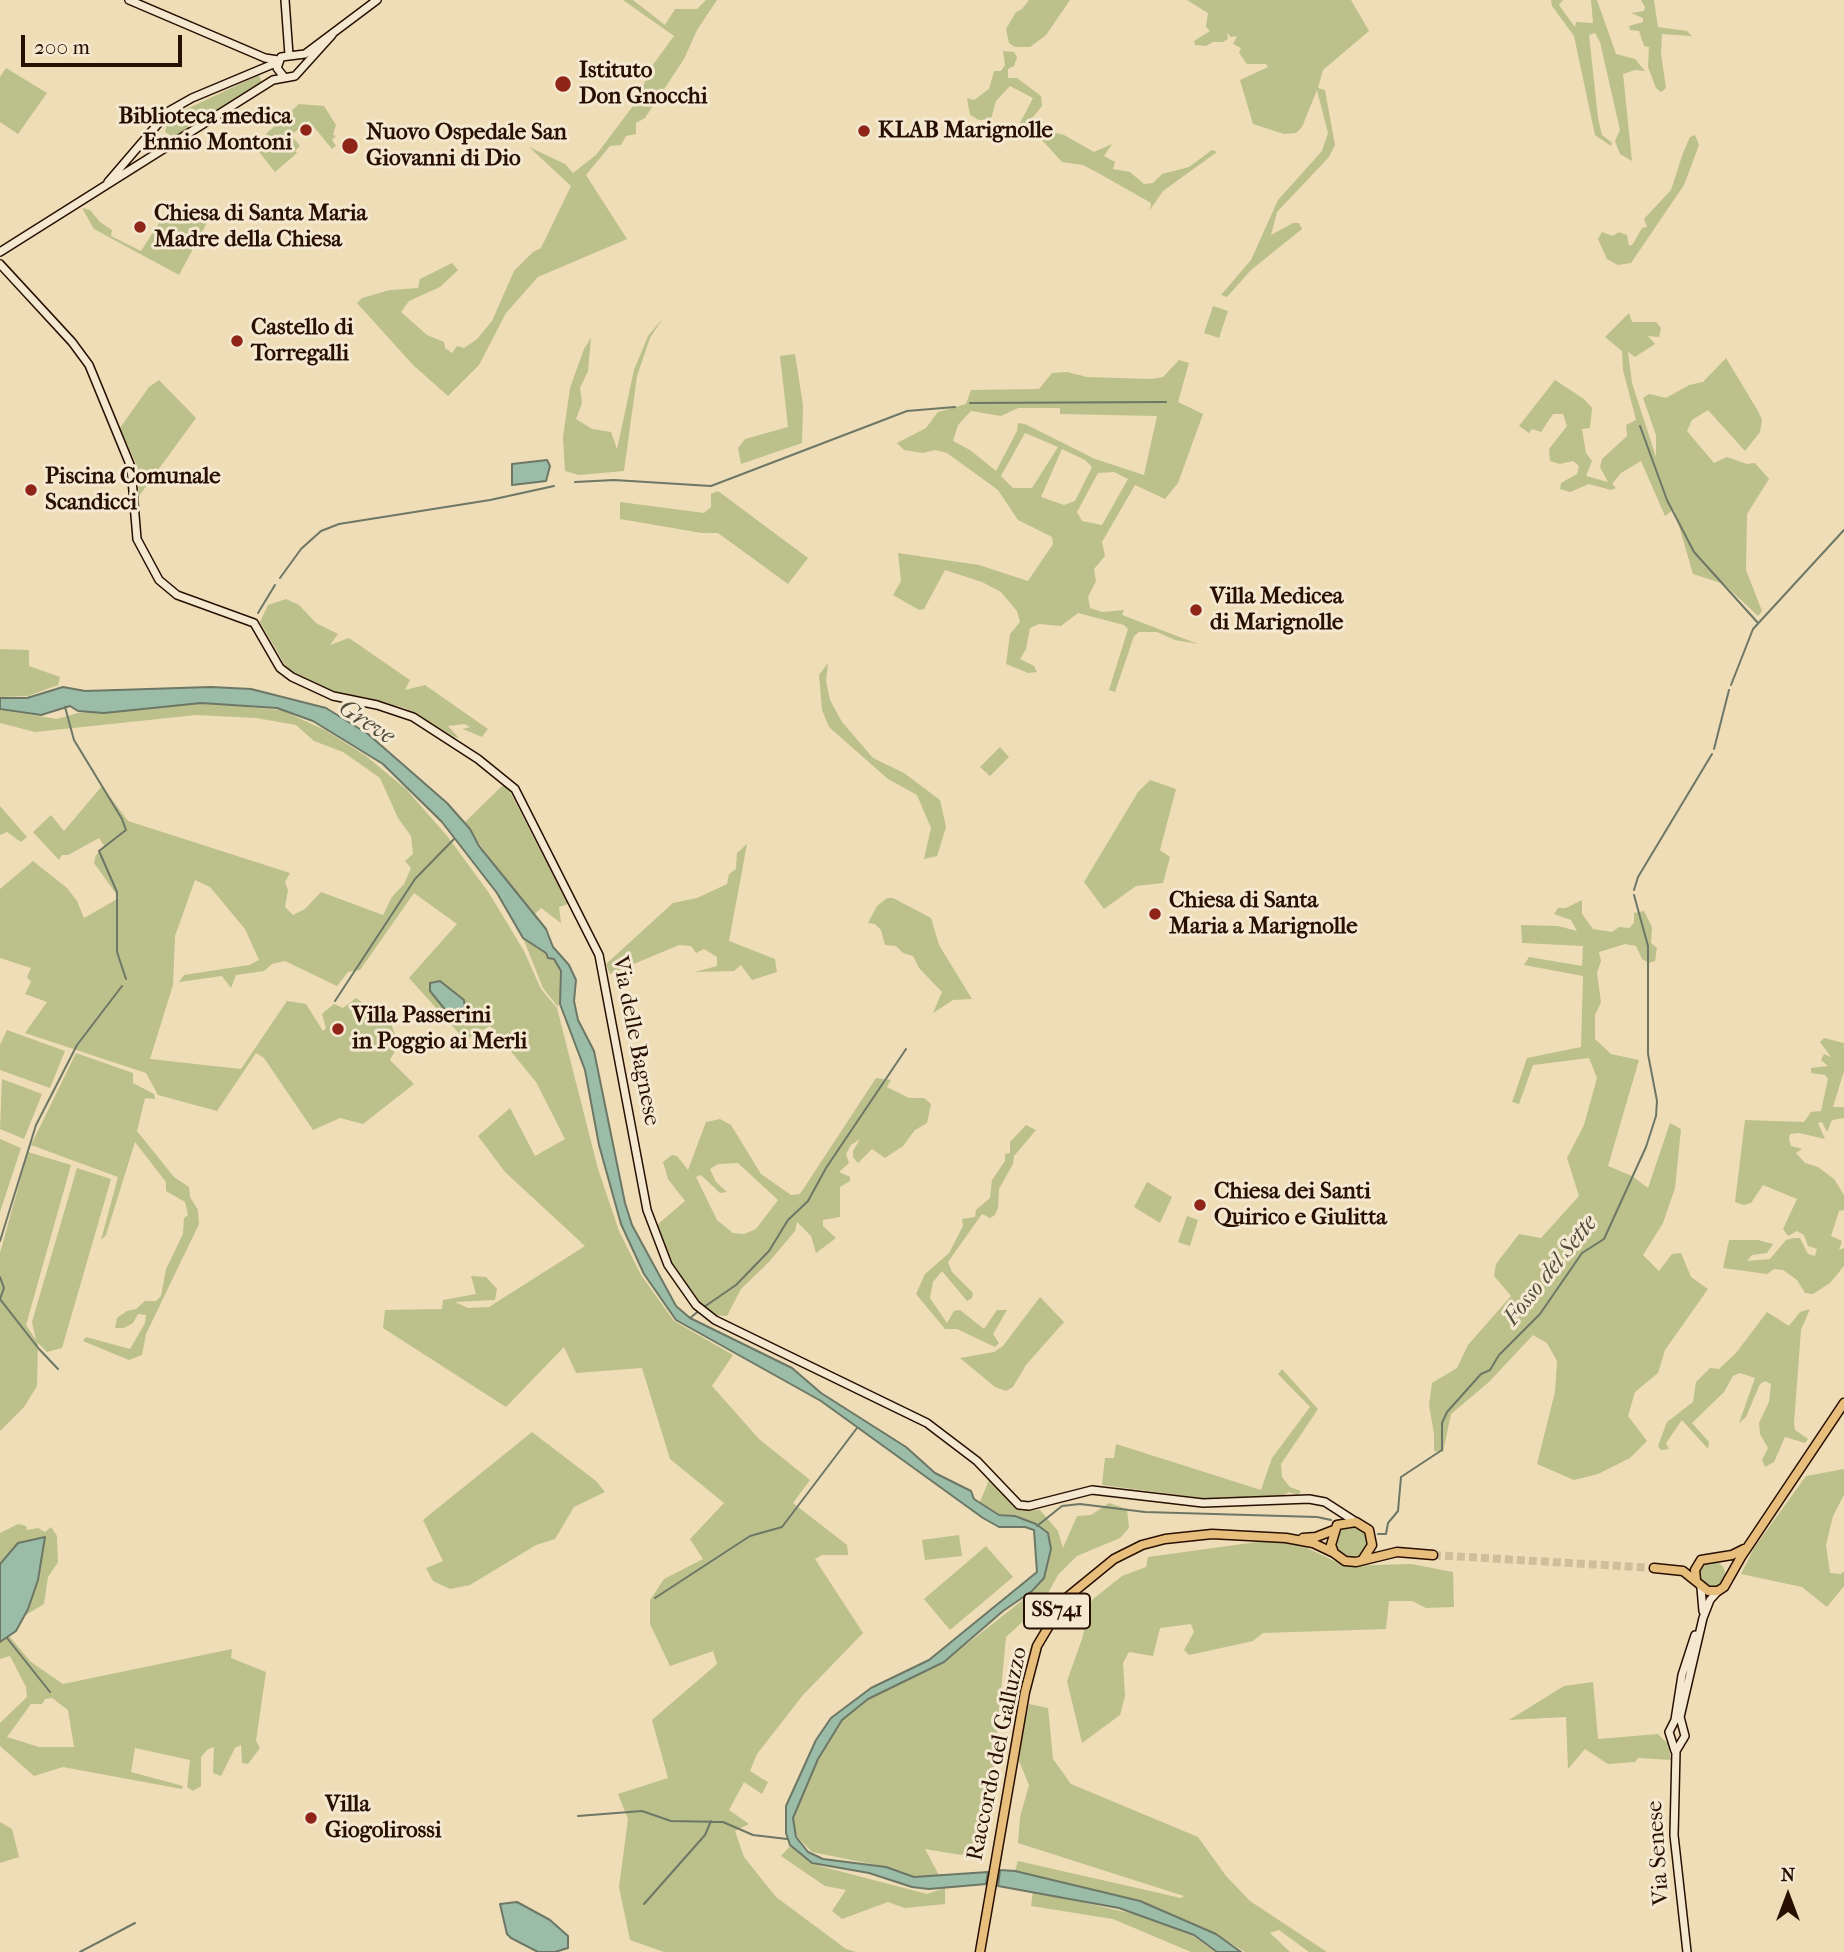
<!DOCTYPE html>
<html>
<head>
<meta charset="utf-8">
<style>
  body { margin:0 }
  #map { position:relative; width:1844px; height:1952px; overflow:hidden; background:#eeddb6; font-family:"IM FELL French Canon",serif }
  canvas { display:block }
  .north { position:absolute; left:1753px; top:1861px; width:70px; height:70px; -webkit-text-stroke:5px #f4e9d0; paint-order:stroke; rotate:0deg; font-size:19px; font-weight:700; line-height:28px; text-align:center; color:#280f02 }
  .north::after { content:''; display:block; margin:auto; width:24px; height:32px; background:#280f02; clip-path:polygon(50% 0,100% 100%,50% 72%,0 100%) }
  .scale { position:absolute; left:21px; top:35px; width:161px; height:32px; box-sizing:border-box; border:4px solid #280f02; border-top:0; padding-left:9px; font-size:21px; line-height:24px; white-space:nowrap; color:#280f02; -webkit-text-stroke:5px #f4e9d0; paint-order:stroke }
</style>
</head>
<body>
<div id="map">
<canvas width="1844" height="1952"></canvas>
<div class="north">N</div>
<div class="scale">200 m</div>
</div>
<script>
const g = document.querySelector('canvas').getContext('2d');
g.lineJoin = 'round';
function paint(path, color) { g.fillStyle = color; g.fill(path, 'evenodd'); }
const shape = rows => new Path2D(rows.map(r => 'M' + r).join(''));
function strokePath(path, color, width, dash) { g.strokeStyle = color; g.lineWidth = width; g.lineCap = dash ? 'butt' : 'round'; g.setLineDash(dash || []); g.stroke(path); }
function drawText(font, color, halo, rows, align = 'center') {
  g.font = font + ' "IM FELL French Canon",serif'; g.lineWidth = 6; g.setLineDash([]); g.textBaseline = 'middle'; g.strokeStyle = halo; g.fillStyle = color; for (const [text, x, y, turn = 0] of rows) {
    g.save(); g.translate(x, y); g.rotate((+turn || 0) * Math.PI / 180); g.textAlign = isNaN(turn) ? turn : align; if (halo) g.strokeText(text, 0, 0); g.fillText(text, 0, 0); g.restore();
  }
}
const green = shape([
  [623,0,633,0,665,25,675,9,697,9,706,0,717,0,697,30,684,59,645,118,636,123,636,134,626,136,621,145,610,146,586,175,627,239,538,277,506,313,479,365,448,396,413,365,357,303,362,298,390,290,418,288,420,279,452,263,458,270,440,287,409,301,401,312,427,335,444,342,445,348,452,353,457,346,464,348,477,339,492,321,514,271,533,252,541,248,571,186,529,147,565,164,573,173,596,155,636,102,652,66,674,36],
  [1029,0,1070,0,1046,35,1030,47,1015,47,1009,43,1006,29,1016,12,1022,9],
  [1187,0,1351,0,1369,31,1323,70,1318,88,1325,90,1335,145,1329,157,1277,212,1271,235,1293,223,1299,223,1302,229,1251,270,1227,297,1221,295,1251,260,1278,200,1322,151,1328,133,1317,90,1302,127,1296,133,1284,134,1253,124,1240,80,1268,67,1266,64,1247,64,1239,53,1241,48,1233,44,1237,36,1231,37,1227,33,1228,39,1223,42,1213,42,1206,46,1195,45,1194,41,1210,31,1206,27,1208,13],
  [1551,0,1563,0,1559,5,1575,27,1576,22,1593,23,1591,0,1597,0,1616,54,1635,59,1645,71,1635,70,1623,74,1632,161,1620,154,1615,141,1620,130,1600,42,1595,33,1589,35,1598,118,1602,135,1612,143,1611,146,1595,135,1574,36,1552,6],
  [1641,0,1654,0,1658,27,1687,31,1692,36,1662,34,1661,53,1666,88,1661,92,1656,88,1648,67,1649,47,1644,46,1639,31,1630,30,1629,26,1643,22,1643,18,1631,13,1644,11,1645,7],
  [1003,51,1014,52,1017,57,1014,66,1008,69,1008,78,1017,78,1041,96,1042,106,1029,122,1019,125,1033,98,1010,86,996,101,991,119,979,120,970,115,967,98,974,100,989,89,994,71,1001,71,1005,65],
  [6,68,47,93,18,134,0,122,0,77],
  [259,75,262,83,182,133,172,136,165,132,168,120,178,113],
  [299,104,324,106,336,125,333,135,336,136,332,140,336,146,332,149,309,121,291,135,300,146,295,151,297,153,275,172,256,148,256,143],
  [1040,129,1064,135,1094,152,1112,144,1104,156,1115,162,1113,169,1130,172,1144,184,1153,183,1162,174,1189,167,1212,150,1217,152,1163,191,1150,210,1151,203,1100,174,1083,165,1062,162,1041,139,1026,130],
  [1695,135,1699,145,1684,185,1631,263,1618,265,1607,259,1598,239,1602,232,1613,236,1619,232,1627,235,1629,246,1633,244,1642,228,1647,227,1644,219,1671,190,1683,153,1690,137],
  [172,203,208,221,179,275,94,229,82,208,90,210,100,222,112,230,111,236,141,251],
  [1213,306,1228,311,1219,338,1204,333],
  [1629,313,1632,322,1656,322,1661,328,1659,337,1648,336,1655,344,1635,357,1628,352,1632,383,1656,457,1656,435,1643,398,1649,394,1666,398,1689,385,1703,382,1726,358,1758,411,1762,420,1760,432,1745,451,1708,410,1692,420,1687,431,1714,463,1727,457,1747,464,1755,463,1769,479,1747,514,1746,570,1762,611,1758,616,1724,584,1693,574,1674,509,1665,516,1641,461,1621,473,1612,484,1616,488,1611,490,1589,484,1570,492,1560,489,1561,483,1577,474,1579,466,1573,461,1560,464,1550,461,1549,449,1567,426,1563,414,1553,414,1541,432,1532,429,1529,433,1519,426,1555,380,1584,399,1592,408,1590,428,1582,429,1586,453,1592,461,1586,476,1608,482,1600,467,1602,459,1627,436,1626,425,1636,420,1623,370,1622,351,1605,337],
  [663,318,650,338,637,376,624,471,579,475,565,471,563,437,570,388,584,349,591,338,588,371,580,388,582,403,576,419,592,429,611,432,617,449,634,370,648,336],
  [795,354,803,405,802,443,741,464,738,448,745,439,788,427,780,356],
  [1179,360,1189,363,1178,402,1203,414,1178,483,1165,499,1135,485,1102,542,1105,556,1094,569,1096,581,1088,597,1090,608,1102,612,1124,610,1122,615,1198,644,1175,640,1157,632,1139,632,1134,636,1115,692,1109,690,1128,629,1124,625,1078,613,1061,626,1039,624,1030,628,1026,649,1020,659,1034,666,1037,672,1028,673,1006,664,1010,634,1020,622,1017,611,1001,592,982,582,945,570,924,609,919,610,893,595,901,581,898,553,979,565,1028,581,1053,544,1052,537,1018,520,998,490,947,453,935,450,923,453,904,450,897,443,926,428,938,412,966,404,971,390,1039,389,1052,373,1067,372,1087,377,1152,379,1163,377],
  [1018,408,1060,408,1060,414,1157,416,1144,475,1095,459,1025,424,1018,423,1017,431,996,471,970,450,953,441,958,425,971,411,1001,416],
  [1025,433,1058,447,1032,488,1013,488,1001,476],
  [1062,449,1085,460,1092,467,1075,501,1064,505,1041,497],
  [1114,472,1128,479,1102,525,1082,521,1077,512,1098,473],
  [159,380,196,418,139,496,137,466,120,428,149,387],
  [718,491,808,558,788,584,718,533,702,533,620,519,620,502,704,513,711,507,711,494],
  [286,599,299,605,316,623,338,634,330,645,349,638,410,680,405,690,425,685,488,729,482,737,463,729,470,727,465,724,448,726,459,738,454,737,405,708,332,691,298,677,286,667,260,622,268,605],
  [0,649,29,650,29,666,60,677,58,685,28,696,0,697],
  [828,663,826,681,830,700,842,722,873,758,904,773,940,800,946,827,937,856,924,859,931,828,917,795,888,779,829,727,822,710,819,675],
  [201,703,281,710,325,730,366,756,406,789,448,837,489,893,524,951,541,989,557,1008,598,1169,619,1231,641,1275,674,1321,733,1355,712,1386,759,1439,810,1480,793,1503,847,1545,848,1555,822,1555,815,1559,863,1633,803,1695,757,1754,750,1771,768,1782,762,1794,744,1782,729,1810,749,1824,735,1831,744,1857,776,1897,846,1949,856,1952,664,1952,630,1940,619,1887,628,1819,618,1794,668,1778,652,1720,717,1664,713,1651,670,1666,650,1624,650,1600,664,1579,703,1559,690,1539,724,1503,670,1459,642,1368,576,1373,564,1347,506,1407,383,1328,385,1310,442,1309,443,1300,476,1294,471,1276,486,1277,497,1289,495,1300,455,1302,468,1308,489,1307,585,1246,505,1172,478,1136,510,1108,535,1156,565,1139,536,1082,490,1026,465,1040,409,978,457,924,414,893,360,970,348,972,337,986,285,961,272,964,264,971,236,975,231,988,222,976,179,982,184,975,249,965,259,960,245,929,210,887,195,880,175,936,173,985,150,1059,241,1069,287,1001,306,1004,323,1031,326,1028,322,1014,334,1004,343,1008,356,998,391,1024,399,1044,390,1060,414,1084,363,1124,340,1118,313,1130,264,1058,256,1053,217,1111,158,1095,146,1073,25,1033,47,1002,25,994,31,982,27,977,31,968,0,958,0,889,33,861,67,888,77,901,84,918,119,898,94,863,96,855,105,847,99,838,68,855,62,855,59,860,33,832,51,815,64,831,102,786,128,821,290,873,285,882,288,890,285,907,293,915,305,909,321,892,383,915,392,897,404,884,411,868,405,861,413,854,411,836,398,818,380,778,343,752,314,741,296,725,256,718,196,715,35,732,0,723,0,710,57,719,78,713],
  [1000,747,1009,757,990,776,980,767],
  [1150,780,1176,789,1160,850,1170,857,1163,883,1136,886,1104,909,1084,882,1138,792],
  [502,786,507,786,568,904,559,907,561,923,541,908,533,916,464,823],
  [0,806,27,837,21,842,7,832,0,835],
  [747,844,729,941,775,959,777,972,752,980,741,965,734,971,695,972,717,966,717,957,704,949,696,953,691,946,679,945,610,974,606,964,673,903,697,898,727,884,729,874,736,869,737,853],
  [887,898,893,898,931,918,939,945,972,999,953,1000,933,1013,942,992,919,968,913,956,903,953,896,946,885,945,881,930,875,924,868,923,877,906],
  [1582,900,1582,914,1593,929,1612,932,1619,927,1629,928,1634,923,1634,913,1644,911,1652,927,1651,943,1657,948,1655,961,1649,963,1642,959,1636,946,1625,944,1599,952,1601,961,1597,973,1601,1002,1595,1015,1595,1039,1611,1054,1639,1060,1608,1166,1632,1176,1648,1188,1670,1123,1681,1129,1675,1188,1663,1223,1643,1255,1659,1271,1672,1254,1681,1253,1691,1277,1708,1289,1665,1350,1658,1373,1635,1392,1628,1416,1647,1441,1630,1458,1598,1474,1574,1480,1537,1464,1555,1392,1557,1361,1547,1343,1533,1335,1489,1382,1451,1414,1443,1452,1434,1451,1434,1434,1429,1405,1432,1383,1457,1368,1468,1345,1511,1296,1494,1276,1496,1264,1519,1234,1541,1238,1579,1196,1567,1158,1584,1125,1597,1078,1589,1058,1533,1065,1519,1104,1512,1102,1527,1058,1581,1047,1583,976,1524,965,1529,957,1582,966,1583,946,1522,943,1521,925,1558,926,1577,931,1571,920,1554,914,1558,908,1566,908],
  [523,938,554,959,562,971,563,982,558,1007,543,988],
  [7,1030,65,1051,50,1088,0,1070,0,1045],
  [1824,1038,1844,1043,1844,1071,1833,1107,1844,1107,1844,1118,1832,1120,1827,1132,1822,1122,1818,1123,1825,1139,1799,1133,1790,1134,1789,1139,1791,1146,1802,1149,1796,1153,1805,1163,1818,1167,1834,1179,1844,1195,1844,1210,1839,1211,1831,1236,1842,1241,1839,1250,1844,1248,1844,1266,1830,1283,1813,1294,1805,1293,1797,1280,1783,1270,1774,1269,1767,1274,1723,1268,1729,1240,1758,1240,1773,1244,1767,1253,1752,1255,1747,1261,1770,1259,1786,1240,1793,1238,1800,1238,1808,1254,1815,1256,1817,1249,1808,1246,1804,1235,1797,1231,1788,1236,1783,1229,1797,1199,1763,1185,1751,1203,1744,1205,1735,1202,1745,1120,1804,1122,1811,1112,1821,1111,1828,1079,1825,1075,1811,1073,1811,1068,1828,1066,1821,1060,1824,1054,1831,1057,1820,1042],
  [76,1053,133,1073,133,1083,154,1094,155,1099,145,1098,137,1131,174,1177,189,1187,190,1197,198,1210,199,1224,146,1334,142,1355,129,1360,83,1341,86,1337,130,1349,145,1323,146,1315,138,1314,133,1323,124,1328,115,1328,117,1318,127,1311,136,1309,145,1301,156,1301,161,1296,166,1269,183,1234,184,1218,188,1215,185,1202,166,1191,166,1182,135,1142,106,1235,101,1240,118,1177,31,1145],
  [876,1078,891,1080,887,1087,909,1098,924,1098,931,1104,927,1123,915,1130,903,1146,885,1158,872,1149,858,1163,853,1157,853,1151,860,1139,851,1145,846,1154,849,1163,839,1172,850,1177,850,1181,840,1187,840,1217,823,1220,823,1226,836,1238,816,1253,811,1236,797,1222,795,1231,768,1263,741,1289,727,1316,714,1315,707,1310,690,1295,678,1278,656,1226,685,1201,668,1179,663,1162,672,1155,677,1156,688,1170,706,1122,720,1119,731,1125,761,1174,791,1195,800,1194],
  [738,1163,778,1200,756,1229,744,1234,733,1233,717,1220,696,1177,701,1175,720,1193,727,1192,716,1182,710,1169,718,1164],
  [2,1079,42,1094,24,1139,0,1129],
  [1026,1125,1036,1130,1014,1156,1013,1164,999,1189,998,1208,995,1215,990,1218,982,1214,948,1262,952,1272,973,1293,972,1298,967,1301,942,1271,933,1282,930,1298,947,1323,954,1311,960,1310,984,1329,997,1310,1007,1310,993,1334,999,1343,995,1347,957,1329,945,1329,916,1294,925,1274,949,1253,963,1226,962,1219,975,1217,976,1210,990,1198,992,1180,1005,1161,1005,1154,1010,1153,1010,1142],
  [0,1139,21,1148,0,1212],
  [28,1152,71,1165,26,1325,36,1340,32,1322,77,1168,111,1179,62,1348,47,1352,38,1343,37,1386,24,1407,0,1431,0,1253],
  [1147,1182,1172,1197,1160,1223,1134,1207],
  [1187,1216,1198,1220,1190,1246,1178,1242],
  [1040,1297,1064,1322,1026,1365,1013,1387,1006,1391,995,1387,960,1358,994,1352,1003,1346],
  [1810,1309,1801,1330,1794,1423,1795,1430,1808,1439,1805,1443,1785,1437,1774,1462,1765,1467,1762,1460,1768,1448,1760,1434,1759,1423,1769,1402,1771,1384,1765,1381,1760,1384,1746,1417,1739,1423,1755,1378,1740,1373,1733,1376,1724,1392,1692,1423,1709,1442,1708,1449,1682,1420,1666,1443,1669,1449,1661,1450,1658,1446,1667,1422,1693,1402,1696,1382,1710,1368,1719,1369,1736,1353,1767,1312,1789,1326,1800,1312],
  [1282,1369,1318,1409,1281,1464,1282,1477,1290,1487,1301,1491,1298,1495,1289,1492,1278,1498,1217,1500,1102,1485,1105,1458,1114,1458,1116,1444,1261,1490,1272,1458,1310,1407,1278,1374],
  [532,1432,596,1481,605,1492,574,1507,555,1539,536,1545,470,1585,450,1589,433,1581,426,1568,443,1561,423,1520],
  [1844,1469,1844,1495,1833,1516,1826,1545,1830,1573,1841,1574,1844,1571,1844,1586,1827,1607,1802,1587,1741,1574,1754,1548,1806,1476],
  [989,1480,1021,1511,1040,1510,1058,1531,1063,1548,1077,1516,1091,1515,1109,1503,1127,1509,1129,1528,1120,1538,1077,1556,1058,1575,1042,1604,1006,1637,987,1841,961,1855,925,1849,940,1877,914,1877,886,1867,812,1852,797,1837,793,1818,818,1759,842,1720,868,1699,944,1662,1033,1592,1044,1578,1048,1533,1036,1524,1016,1515,999,1514,980,1502],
  [18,1524,26,1526,27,1530,38,1528,45,1532,51,1527,57,1536,58,1562,48,1577,44,1604,24,1616,38,1580,45,1537,18,1543,0,1564,0,1533],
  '1336 1542a16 16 0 1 1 32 0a16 16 0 1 1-32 0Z',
  [959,1535,962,1556,925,1560,922,1540],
  [1286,1538,1345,1566,1411,1564,1453,1572,1454,1607,1426,1608,1412,1601,1389,1601,1386,1629,1263,1633,1253,1641,1189,1655,1184,1650,1194,1632,1191,1624,1160,1628,1153,1656,1129,1652,1123,1663,1125,1696,1120,1715,1082,1743,1067,1681,1082,1639,1092,1600,1122,1576,1146,1567,1148,1557],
  [986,1546,1013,1577,950,1630,924,1599],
  '1699 1574a13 13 0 1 1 26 0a13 13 0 1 1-26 0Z',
  [9,1636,31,1662,63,1684,232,1649,231,1658,266,1672,256,1741,260,1748,248,1764,242,1763,241,1745,235,1748,221,1776,213,1773,214,1747,208,1749,201,1757,201,1786,193,1791,187,1787,190,1760,135,1748,131,1772,183,1786,182,1789,63,1767,34,1776,0,1746,0,1723,27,1697,26,1687,10,1656,0,1659,0,1642],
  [52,1698,68,1710,74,1747,39,1747,7,1737,31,1704,42,1704,45,1699],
  [1593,1682,1598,1739,1658,1734,1668,1744,1671,1760,1638,1758,1635,1762,1608,1764,1585,1749,1568,1769,1566,1717,1509,1720,1564,1686],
  [1029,1704,1048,1708,1053,1759,1071,1784,1198,1837,1226,1876,1250,1901,1327,1952,1309,1952,1279,1930,1270,1933,1290,1952,1245,1952,1216,1934,1140,1901,1015,1871,1018,1861,1181,1898,1184,1896,1018,1843,1020,1817,1029,1785,1017,1756],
  [0,1822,12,1829,19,1857,0,1863],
  [790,1846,812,1864,927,1894,945,1888,945,1904,905,1908,888,1902,842,1919,832,1911,846,1890,825,1886,781,1856],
  [1033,1891,1138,1915,1193,1936,1215,1952,1191,1952,1113,1919,1031,1906]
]);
const water = shape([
  [547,460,550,466,546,481,512,485,512,464,547,460],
  [63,687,85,691,211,687,251,689,326,708,368,734,447,803,470,829,479,846,546,929,553,947,569,965,576,980,574,1001,578,1020,594,1051,625,1203,632,1225,676,1306,690,1318,792,1368,821,1393,906,1447,935,1473,971,1491,974,1499,999,1515,1015,1516,1036,1524,1048,1533,1051,1549,1044,1578,1032,1591,1003,1611,944,1662,868,1699,842,1720,818,1759,793,1818,796,1837,808,1852,823,1859,886,1867,914,1877,988,1872,986,1884,929,1889,912,1887,869,1873,812,1863,790,1845,786,1833,786,1806,816,1740,831,1718,871,1688,929,1660,1037,1572,1034,1530,1025,1527,999,1527,983,1518,821,1401,676,1320,644,1274,621,1224,599,1145,585,1070,560,1004,561,971,554,959,548,958,546,953,523,938,497,893,442,822,383,764,313,721,277,708,201,703,104,713,78,711,70,706,41,715,0,709,0,698,27,698,63,687],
  [440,981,464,1000,466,1017,460,1023,455,1022,430,991,430,983,440,981],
  [45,1537,38,1580,28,1609,16,1631,0,1642,0,1564,18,1543,45,1537],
  [1000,1870,1015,1871,1140,1901,1216,1934,1241,1952,1217,1952,1194,1935,1119,1908,998,1886,1000,1870],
  [517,1902,550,1920,568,1936,568,1948,555,1952,538,1952,511,1938,507,1934,500,1904,517,1902]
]);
const stream = shape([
  [970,403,1166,402],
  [1640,426,1667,500,1694,552,1758,623],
  [575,482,614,480,711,486,907,411,955,407],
  [280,578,301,549,321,531,339,524,490,500,554,486],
  [258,613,275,585],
  [1731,685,1753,629,1844,530],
  [65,707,74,740,122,819,126,830,99,851,117,892,117,952,126,979],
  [1714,749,1729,690],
  [1634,890,1638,877,1712,754],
  [335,1001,415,879,454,839],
  [0,1241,36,1125,77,1045,122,986],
  [0,1277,4,1288,0,1299,39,1349,58,1369],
  [704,1307,736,1285,769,1251,788,1220,808,1201,826,1168,906,1049],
  [690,1318,700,1310],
  [1037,1526,1062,1506,1080,1504,1145,1512,1317,1517,1331,1520],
  [1378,1534,1386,1534,1388,1523,1398,1511,1401,1477,1442,1450,1442,1423,1447,1412,1481,1374,1490,1370,1499,1355,1540,1314,1582,1253,1604,1239,1646,1147,1656,1116,1657,1101,1648,1054,1648,946,1634,895],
  [655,1598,750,1536,782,1527,857,1428],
  [7,1638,50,1692],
  [578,1816,642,1811,671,1821,723,1822,753,1835,787,1839],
  [644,1904,705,1835,711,1821],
  [80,1952,135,1923]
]);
const primaryTunnel = shape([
  [1433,1555,1654,1568]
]);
const secondary = shape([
  [129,0,265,58,278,60],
  [285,0,289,55],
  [284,77,277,68,281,57,305,54,377,0],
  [108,182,169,111,192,98,278,62],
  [0,252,273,80,295,76,332,35],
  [0,264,72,342,89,365,131,467,137,539,159,580,177,595,254,623,280,668,292,677,333,696,377,705,413,717,478,759,515,789,599,955,647,1210,668,1265,696,1305,715,1320,927,1423,977,1461,1019,1505,1029,1506,1092,1490,1203,1503,1309,1499,1325,1502,1356,1522],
  [1701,1588,1703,1611],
  [1675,1751,1669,1732,1675,1720,1682,1675,1695,1635],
  [1687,1952,1674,1835,1676,1751,1685,1736,1680,1717,1703,1618,1710,1600,1718,1591]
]);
const primary = shape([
  [1303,1538,1316,1537,1334,1530],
  [1363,1559,1372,1545,1369,1530,1356,1522,1337,1525,1331,1545,1334,1553,1345,1561,1356,1562,1397,1552,1433,1555],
  [1654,1568,1683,1571,1708,1591,1718,1591,1724,1587,1741,1557,1844,1403],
  [1696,1580,1695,1570,1701,1560,1732,1555,1744,1549],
  [980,1952,1025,1692,1037,1646,1065,1599,1114,1559,1142,1545,1165,1539,1212,1534,1286,1538,1313,1543,1334,1553]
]);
const markers = [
  [563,84,9,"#8f2418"],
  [306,130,7,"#8f2418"],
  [864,131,7,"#8f2418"],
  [350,146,9,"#8f2418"],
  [140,227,7,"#8f2418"],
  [237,341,7,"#8f2418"],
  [31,490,7,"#8f2418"],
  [1196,610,7,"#8f2418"],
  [1155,914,7,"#8f2418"],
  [338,1029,7,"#8f2418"],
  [1200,1205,7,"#8f2418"],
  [311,1818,7,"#8f2418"]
];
const shields = [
  [1057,1611,66]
];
const shieldNames = [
  ["SS741",1057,1611]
];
const poiNames = [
  ["Istituto",579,71],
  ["Don Gnocchi",579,97],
  ["Biblioteca medica",292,117,"right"],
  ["Ennio Montoni",292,143,"right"],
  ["KLAB Marignolle",878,131],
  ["Nuovo Ospedale San",366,133],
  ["Giovanni di Dio",366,159],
  ["Chiesa di Santa Maria",154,214],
  ["Madre della Chiesa",154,240],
  ["Castello di",251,328],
  ["Torregalli",251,354],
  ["Piscina Comunale",45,477],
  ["Scandicci",45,503],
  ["Villa Medicea",1210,597],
  ["di Marignolle",1210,623],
  ["Chiesa di Santa",1169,901],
  ["Maria a Marignolle",1169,927],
  ["Villa Passerini",352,1016],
  ["in Poggio ai Merli",352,1042],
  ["Chiesa dei Santi",1214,1192],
  ["Quirico e Giulitta",1214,1218],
  ["Villa",325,1805],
  ["Giogolirossi",325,1831]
];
const streetNames = [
  ["Via delle Bagnese",635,1041,79],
  ["Raccordo del Galluzzo",998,1754,-78],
  ["Via Senese",1659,1853,-94]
];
const waterNames = [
  ["Greve",366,723,33],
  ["Fosso del Sette",1551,1271,-51]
];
paint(green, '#bcc08b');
paint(water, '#9bbda8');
strokePath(water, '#6d7766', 2);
strokePath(stream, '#6d7766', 2);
strokePath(primaryTunnel, '#d0be9b', 8, [8, 4]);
strokePath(secondary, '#280f02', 10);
strokePath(primary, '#280f02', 11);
strokePath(secondary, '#f4e9d0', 7);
strokePath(primary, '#e7be7b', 8);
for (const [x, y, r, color] of markers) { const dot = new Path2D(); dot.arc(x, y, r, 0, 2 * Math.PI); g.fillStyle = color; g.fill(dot); strokePath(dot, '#f4e9d0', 2.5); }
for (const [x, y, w] of shields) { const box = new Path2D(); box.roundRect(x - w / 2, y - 17.5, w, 35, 5); g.fillStyle = '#f4e9d0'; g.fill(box); strokePath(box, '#280f02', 2); }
drawText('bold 21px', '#280f02', null, shieldNames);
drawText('bold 23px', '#280f02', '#f4e9d0', poiNames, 'left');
drawText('23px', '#280f02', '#f4e9d0', streetNames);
drawText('italic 24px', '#504c3c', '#f4e9d0', waterNames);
</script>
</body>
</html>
